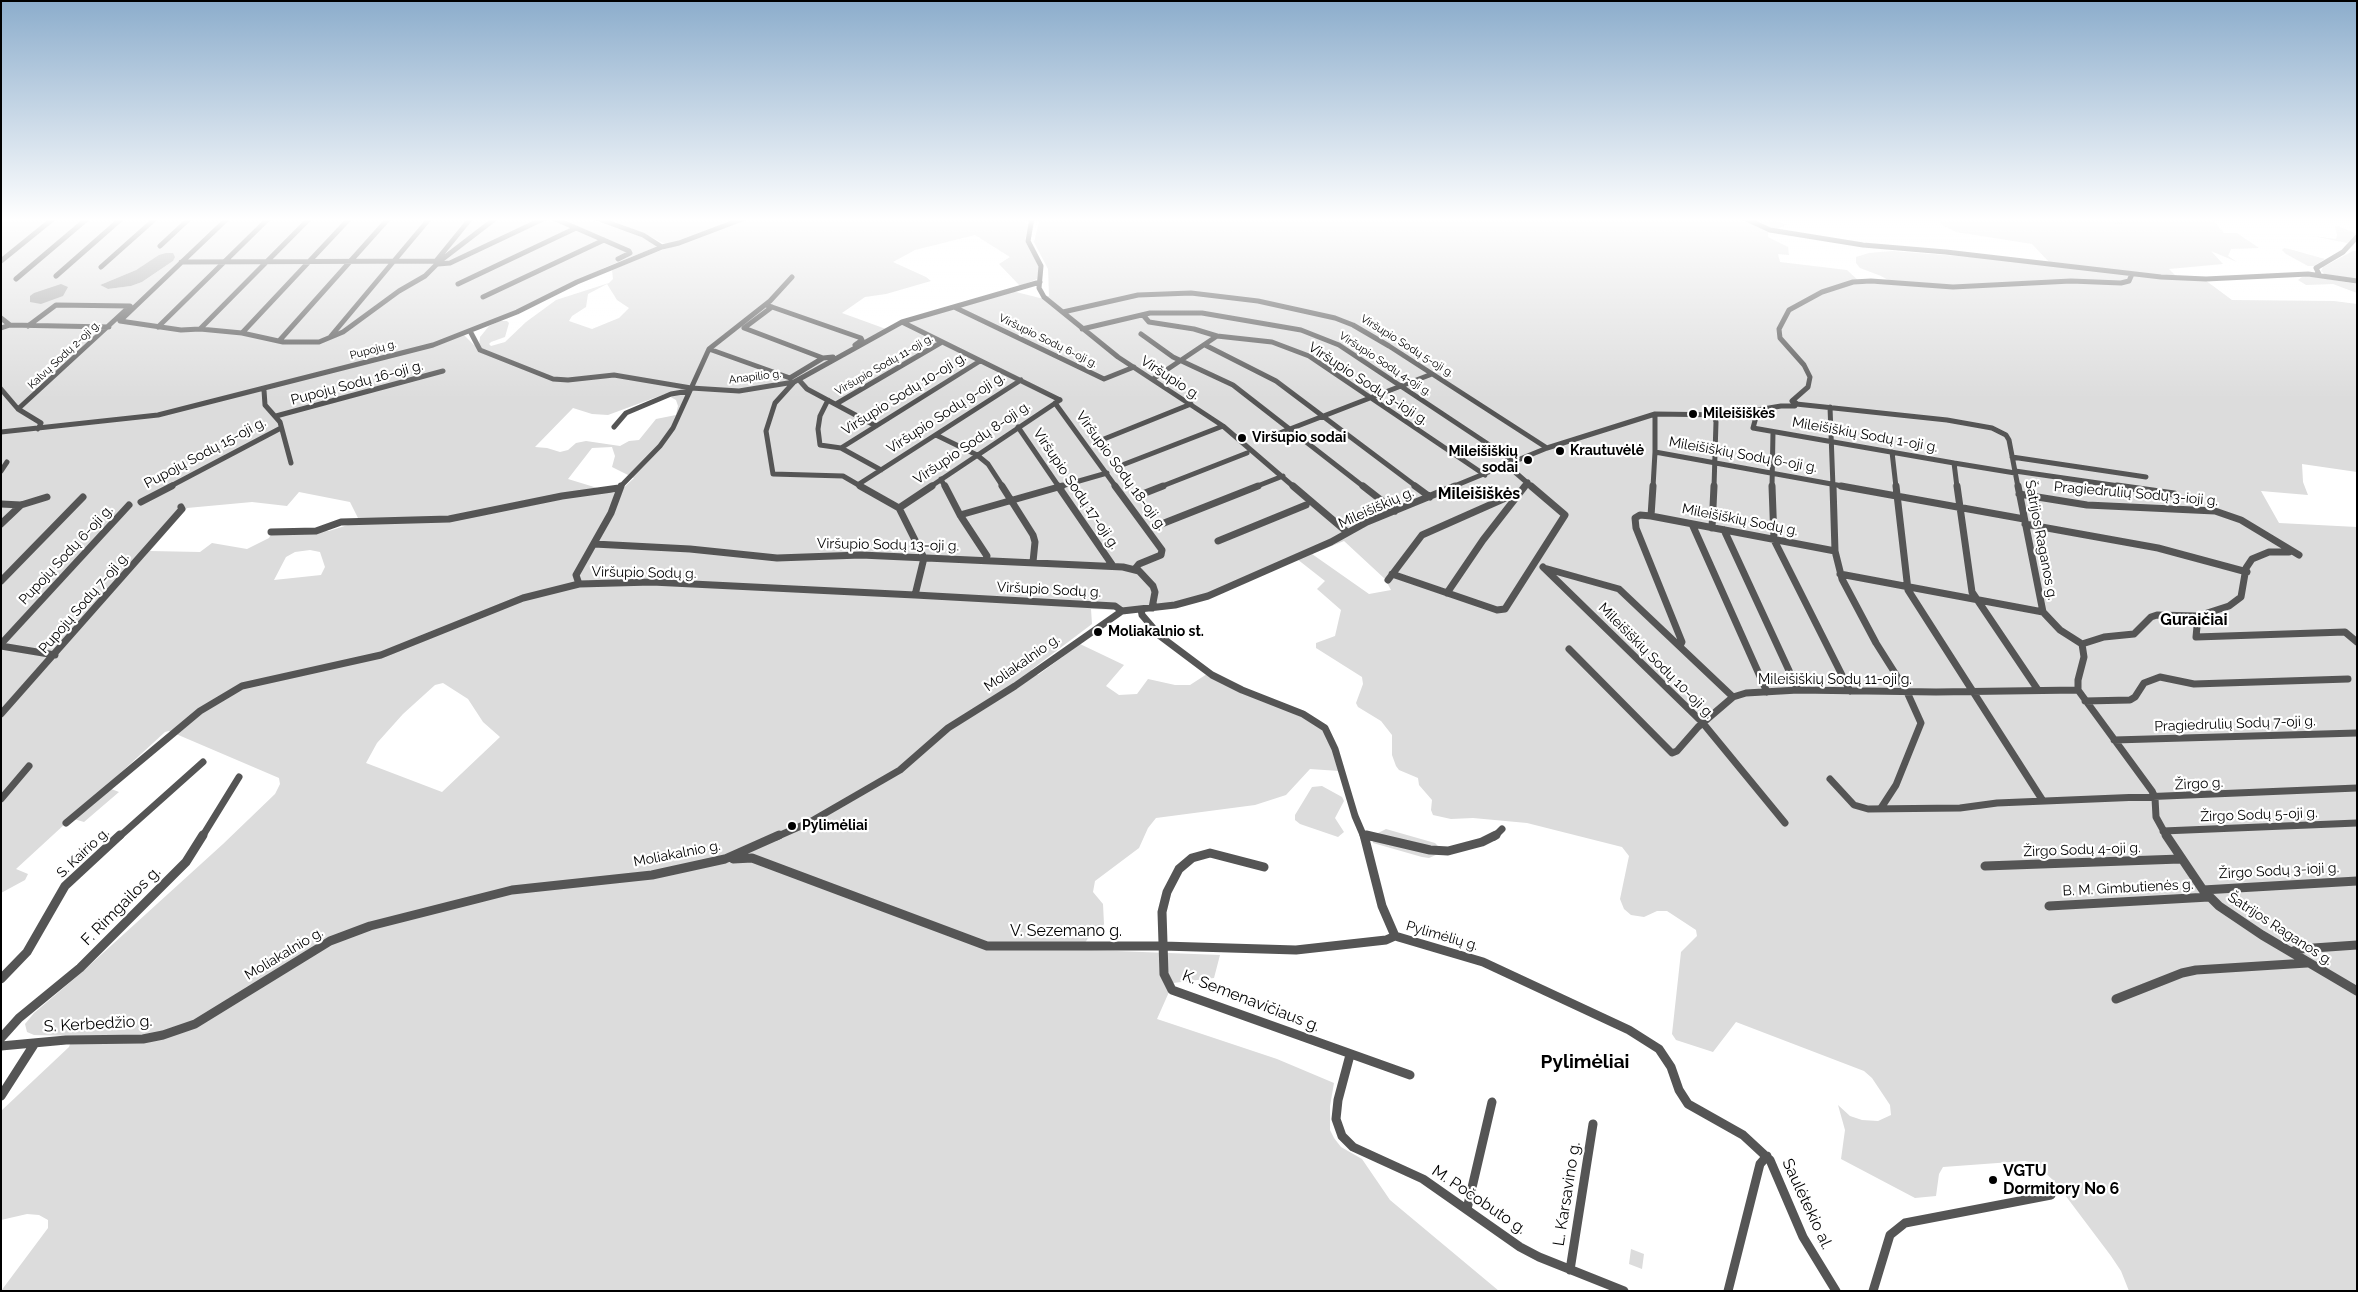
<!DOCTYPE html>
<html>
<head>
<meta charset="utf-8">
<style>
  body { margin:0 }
  #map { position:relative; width:2358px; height:1292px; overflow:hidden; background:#fff; font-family:Raleway,sans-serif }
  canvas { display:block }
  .frame { position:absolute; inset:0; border:2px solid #000; pointer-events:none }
</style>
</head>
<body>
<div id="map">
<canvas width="2358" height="1292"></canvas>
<div class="frame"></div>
</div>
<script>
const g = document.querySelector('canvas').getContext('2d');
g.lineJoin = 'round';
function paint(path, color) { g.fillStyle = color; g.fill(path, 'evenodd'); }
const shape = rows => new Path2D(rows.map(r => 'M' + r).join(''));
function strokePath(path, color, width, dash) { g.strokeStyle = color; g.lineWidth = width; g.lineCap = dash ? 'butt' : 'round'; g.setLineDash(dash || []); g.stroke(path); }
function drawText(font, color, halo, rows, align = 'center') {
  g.font = font + ' Raleway,sans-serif'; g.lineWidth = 4.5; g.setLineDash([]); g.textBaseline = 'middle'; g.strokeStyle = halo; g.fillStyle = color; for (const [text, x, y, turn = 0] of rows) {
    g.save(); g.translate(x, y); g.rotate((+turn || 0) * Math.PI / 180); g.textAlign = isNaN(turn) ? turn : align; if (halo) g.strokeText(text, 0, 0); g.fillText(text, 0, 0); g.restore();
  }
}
const green = shape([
  [1,218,585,218,638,235,656,245,656,247,606,267,512,313,463,334,474,345,479,345,480,337,489,326,500,321,507,321,509,323,505,337,491,342,489,344,491,346,505,342,526,322,556,300,609,283,613,279,612,270,622,264,671,247,641,232,603,218,1026,218,1024,223,1028,225,1025,241,1039,267,1037,279,1020,286,999,264,1010,257,975,235,915,250,893,262,926,277,931,281,886,294,865,297,842,313,886,329,1012,291,1040,298,1049,296,1048,269,1034,242,1040,218,1758,218,1788,224,1768,233,1768,237,1788,247,1789,255,1778,254,1780,262,1847,270,1862,284,1887,284,1888,280,1881,276,1860,268,1856,263,1856,257,1869,253,1892,251,2050,263,2032,244,1956,232,1942,225,1940,218,2211,218,2224,233,2237,233,2259,248,2231,249,2228,256,2237,262,2211,251,2223,264,2169,269,2176,276,2205,280,2232,300,2334,301,2357,304,2357,472,2302,464,2303,482,2308,495,2261,491,2279,523,2357,527,2357,1291,2129,1291,2121,1271,2111,1256,2056,1183,2036,1164,2025,1161,1943,1167,1939,1174,1936,1196,1915,1198,1841,1159,1845,1130,1838,1105,1850,1116,1862,1120,1878,1121,1891,1115,1890,1105,1872,1078,1864,1071,1736,1022,1713,1052,1676,1040,1672,1034,1681,952,1697,936,1696,930,1667,911,1657,911,1644,917,1631,915,1624,909,1620,899,1629,856,1622,847,1527,823,1473,818,1451,819,1433,815,1431,810,1432,800,1419,785,1418,778,1399,770,1396,766,1392,755,1392,735,1381,721,1358,707,1356,703,1363,684,1362,677,1316,648,1316,643,1335,636,1341,610,1317,589,1325,581,1297,559,1214,596,1151,611,1091,609,1092,624,1031,670,1038,675,1080,644,1124,665,1106,686,1119,695,1137,694,1148,679,1175,685,1190,685,1207,674,1319,725,1329,739,1339,771,1310,769,1286,795,1255,805,1156,818,1148,828,1139,848,1095,881,1093,892,1103,904,1104,924,1099,933,1089,937,1084,944,1090,950,1220,955,1214,978,1173,983,1157,1019,1277,1059,1334,1083,1330,1106,1330,1130,1334,1138,1341,1147,1362,1159,1390,1200,1499,1291,1,1291,48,1228,48,1220,39,1215,27,1214,1,1220,1,1111,69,1047,73,1036,34,1035,27,1032,25,1024,34,1013,81,973,223,844,275,794,280,784,279,778,169,731,165,732,16,869,28,874,25,880,1,893],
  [155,258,173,261,142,282,131,286,108,289,100,285,136,270],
  [607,284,617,300,629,308,619,318,592,329,569,321,572,316,586,307,588,294],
  [665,394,676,400,678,406,676,415,656,419,639,440,629,441,620,446,586,441,576,443,568,450,560,452,547,448,535,447,573,408,592,414,608,415],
  [612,447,615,456,612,467,634,478,617,494,568,479,592,448],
  [299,492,350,502,358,518,354,523,329,531,272,533,269,538,247,549,212,543,200,552,150,551,187,508,252,502,287,506],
  [1344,541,1385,579,1391,590,1369,594,1312,554],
  [310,550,320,552,325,567,321,575,274,580,286,557,295,552],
  [443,683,468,699,483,722,500,737,442,792,366,763,377,743,403,714,435,685],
  [2338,226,2357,234,2347,243,2313,236,2336,239,2337,235,2335,227],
  [2284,248,2289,249,2325,259,2314,266,2308,266,2286,254,2282,250],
  [2353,251,2357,251,2357,279,2325,274,2321,271,2323,267],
  [2302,277,2316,277,2357,284,2357,293,2333,284,2306,285,2298,280],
  [1322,786,1342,797,1344,801,1335,818,1344,832,1338,837,1300,824,1295,820,1295,815,1312,787],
  [109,788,119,792,84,822,74,819],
  [1386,829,1435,843,1440,848,1438,854,1429,858,1422,857,1373,843,1374,835],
  [1631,1249,1644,1254,1642,1269,1629,1264]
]);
const water = shape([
  [166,253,173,253,175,257,173,261,142,282,131,286,108,289,100,285,136,270,159,255],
  [61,284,68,287,63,296,41,304,30,302,30,296,34,293]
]);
const stream = shape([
  [2115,223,2122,223]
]);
const minorFar2 = shape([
  [228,218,120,321,181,330,200,329,242,333,283,342,319,342,343,332,399,291,425,276,440,261],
  [553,218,629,251,630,253,618,259],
  [1032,218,1028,241,1041,266,1039,288,1044,297,1118,357,1223,426,1294,487],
  [1744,218,1770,230,1863,245,1946,252,2161,277,2206,279,2308,274,2357,281],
  [160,246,190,218],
  [662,247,679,243,745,218],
  [1,261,54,218],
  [436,261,471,218],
  [181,262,440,261,496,218],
  [438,264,450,263,545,218],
  [101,267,156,218],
  [2319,274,2316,268,2343,252,2357,237],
  [56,276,122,218],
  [16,279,88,218],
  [458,284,576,228],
  [483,297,604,240],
  [768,306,772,307,744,328,823,358],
  [772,307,861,338,862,340,855,345],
  [954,307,1104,379,1134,367],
  [1063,312,1138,295,1191,293,1258,301,1335,318,1353,325,1389,346,1547,448],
  [1143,315,1149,322,1194,329,1217,336],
  [1,318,10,325],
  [902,322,1060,400],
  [158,327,269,218],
  [1,328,10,325,109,327],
  [200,329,310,218],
  [1082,329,1150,313,1202,313,1301,330,1339,345,1515,462],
  [470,331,480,350,553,379,568,380,614,375,691,388,739,391,794,382,902,322,1040,282],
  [242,333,350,218],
  [1141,334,1173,357,1233,385,1364,487],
  [331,336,430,218],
  [279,341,389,218],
  [1205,345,1276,381,1417,487],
  [709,349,790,378,823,358,833,357],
  [1153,379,1217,336,1272,342,1309,356,1485,475],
  [799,380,807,389,876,426],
  [794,382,775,403,766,431,773,474,843,476,862,487],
  [1,389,18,409,41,423,38,429],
  [264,390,265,405,280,422,291,463],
  [828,400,820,416,818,429,820,445,841,448,881,470],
  [1792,401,1808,387,1810,377,1804,365,1780,338,1779,329,1789,310,1822,292,1853,282,1871,281,1953,287,2071,281,2121,283,2129,281,2132,274],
  [1055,403,1116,487],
  [836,404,942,342],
  [1796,404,1947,420,1992,428,2006,435,2009,440,2018,487],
  [1830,407,1833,487],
  [18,409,130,306,56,305,28,326],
  [1754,412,1756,417,1753,428,1954,463,1957,487],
  [1655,414,1655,452,1848,487],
  [276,416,443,371],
  [614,427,626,413,671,394,689,391],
  [1018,427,1059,487],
  [1,432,158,415,433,345,517,312,577,282,662,247,643,235,596,218],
  [1277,434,1432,374],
  [936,435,977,455,988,464,1003,487],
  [1104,439,1191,404],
  [841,448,980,361],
  [1892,452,1896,487],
  [2012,457,2146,477],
  [1954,463,2015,473],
  [1508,466,1532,487],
  [1117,467,1223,426],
  [1,471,7,462],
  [2015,471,2126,487],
  [941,479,945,487],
  [859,484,1021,380],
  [169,487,281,428],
  [620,487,660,446,673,428,709,349,770,301,792,277],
  [930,487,1060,400],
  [1058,487,1107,473],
  [1160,487,1247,453],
  [1255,487,1283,476],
  [1452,487,1547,448,1655,414,1727,415,1781,406,1795,406,1796,403,1792,401],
  [1524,487,1528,482],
  [1653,487,1655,452],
  [1714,487,1716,422,1714,416],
  [1772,487,1773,432]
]);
const minorFar1 = shape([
  [621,486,611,513,576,575,579,584,652,582,915,595,1115,606,1122,611],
  [860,486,899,508,924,558,915,595],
  [945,486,960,515,987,556,986,559],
  [1002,486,1033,535,1035,542,1033,562],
  [1058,486,1113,566],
  [1115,486,1162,550,1161,555,1139,564,1135,569],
  [1293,486,1347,532],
  [1363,486,1395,511],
  [1415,486,1430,497],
  [1772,486,1774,540,1850,691],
  [1841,486,2024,519],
  [1896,486,1908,590,2043,801],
  [1957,486,1972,592,2038,690],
  [2018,486,2043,612,2060,630,2082,644,2084,657,2078,680,2078,690,2152,791,2155,798,2156,817,2167,837],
  [2117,486,2174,494],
  [2019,494,2087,505,2215,511,2241,520,2299,555],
  [1140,495,1163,486],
  [141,502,172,486],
  [1,504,21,505,47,497],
  [899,508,932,486],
  [960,515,1062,486],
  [1651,516,1653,486],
  [1,524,21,505],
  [1692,524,1767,692],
  [2025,524,2158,548,2247,572],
  [1159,525,1258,486],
  [1712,528,1714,486],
  [1724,530,1798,690],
  [271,532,316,531,341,522,449,519,562,496,619,488],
  [1218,541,1306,505],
  [594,544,690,549,777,558,861,555,1123,567,1139,571,1153,586,1155,592,1152,608],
  [1835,551,1842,579,1876,643,1907,692,1921,723,1896,785,1881,808],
  [1543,567,1702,722,1785,823],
  [1544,568,1619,589,1733,697],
  [1392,574,1497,610,1505,609,1565,515,1531,486],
  [1840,574,2043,612],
  [1388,580,1422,535,1519,492],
  [1,581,83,497],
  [1447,593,1483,540,1525,486],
  [1141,609,1142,615,1160,636,1212,675,1242,690,1303,714,1325,728,1335,749,1355,816,1364,837],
  [2198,616,2196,637,2345,632,2357,642],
  [1,644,129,505],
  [2082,644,2104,637,2134,634,2151,617,2157,615,2198,616,2229,606,2241,597,2246,568,2252,559,2269,552,2289,552],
  [1,646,55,655],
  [1680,646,1682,642,1636,528,1635,518,1640,515,1651,516,1835,551,1833,486],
  [1569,649,1672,753,1677,751,1698,727,1733,697,1746,693,1798,690,1936,692,2078,690],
  [2085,701,2130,700,2135,697,2144,683,2160,677,2194,684,2348,679],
  [1,714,182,509,181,507],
  [2114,740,2357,733],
  [1830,779,1854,805,1868,809,1960,808,1997,803,2357,788],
  [1,799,29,766],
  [66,823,200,711,242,686,381,655,523,598,579,584],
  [2163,831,2357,823],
  [1364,835,1371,837],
  [119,837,203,762],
  [202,837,239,777],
  [776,837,810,822,900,770,948,728,1015,686,1122,611,1175,605,1208,596,1331,542,1367,522,1455,486],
  [1494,837,1502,829]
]);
const minor = shape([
  [1364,835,1382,906,1395,936,1483,962,1629,1030,1659,1049,1671,1067,1679,1090,1688,1104,1743,1135,1770,1160,1803,1237,1836,1291],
  [1366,835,1430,850,1448,851,1482,842,1496,835],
  [2166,835,2203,890,2219,906,2262,935,2357,991],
  [733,859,752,858,987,946,1163,946,1296,950,1386,940,1395,936],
  [1985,866,2180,859],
  [1264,867,1210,853,1192,858,1179,869,1167,892,1162,912,1164,974,1172,990,1410,1075],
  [2203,890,2357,881],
  [2049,906,2209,897],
  [2291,952,2299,949,2357,945],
  [1,979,27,952,65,886,120,835],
  [2116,999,2182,973,2196,970,2307,963],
  [1,1038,19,1018,80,968,186,862,203,835],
  [1,1046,66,1040,143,1039,163,1035,195,1024,330,941,370,926,512,890,652,875,725,859,779,835],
  [1350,1055,1338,1100,1336,1119,1342,1136,1353,1147,1423,1179,1520,1247,1539,1257,1624,1291],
  [1,1096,35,1043],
  [1467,1209,1492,1102],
  [1570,1270,1593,1124],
  [1728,1291,1760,1164,1767,1156],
  [1873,1291,1890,1235,1905,1223,2051,1195]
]);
const markers = [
  [1693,414,5,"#000"],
  [1242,438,5,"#000"],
  [1560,451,5,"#000"],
  [1528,460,5,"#000"],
  [1098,632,5,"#000"],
  [792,826,5,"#000"],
  [1993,1180,5,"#000"]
];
const farStreetnames = [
  ["Viršupio Sodų 6-oji g.",1048,341,26],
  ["Viršupio Sodų 5-oji g.",1407,346,32],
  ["Pupojų g.",373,350,-15],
  ["Kalvų Sodų 2-oji g.",64,355,-43],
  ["Viršupio Sodų 4-oji g.",1385,364,33],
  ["Viršupio Sodų 11-oji g.",884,365,-30],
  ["Anapilio g.",755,377,-7]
];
const streetNames = [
  ["Viršupio g.",1170,378,33],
  ["Pupojų Sodų 16-oji g.",357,383,-15],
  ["Viršupio Sodų 3-ioji g.",1368,384,33],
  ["Viršupio Sodų 10-oji g.",904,394,-32],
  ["Viršupio Sodų 9-oji g.",946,413,-33],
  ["Mileišiškių Sodų 1-oji g.",1865,435,10],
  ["Viršupio Sodų 8-oji g.",972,443,-34],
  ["Pupojų Sodų 15-oji g.",205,453,-28],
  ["Mileišiškių Sodų 6-oji g.",1743,455,10],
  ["Viršupio Sodų 18-oji g.",1121,471,54],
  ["Viršupio Sodų 17-oji g.",1076,489,56],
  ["Pragiedrulių Sodų 3-ioji g.",2136,494,5],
  ["Mileišiškių g.",1376,508,-24],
  ["Mileišiškių Sodų g.",1740,520,11],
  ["Šatrijos Raganos g.",2041,540,79],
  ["Viršupio Sodų 13-oji g.",888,545,1],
  ["Pupojų Sodų 6-oji g.",66,555,-47],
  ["Viršupio Sodų g.",644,573,1],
  ["Viršupio Sodų g.",1049,590,3],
  ["Pupojų Sodų 7-oji g.",84,603,-49],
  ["Mileišiškių Sodų 10-oji g.",1656,661,45],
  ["Moliakalnio g.",1022,663,-35],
  ["Mileišiškių Sodų 11-oji g.",1835,680],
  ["Pragiedrulių Sodų 7-oji g.",2235,724,-2],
  ["Žirgo g.",2199,784,-3],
  ["Žirgo Sodų 5-oji g.",2259,815,-2],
  ["Žirgo Sodų 4-oji g.",2082,850,-2],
  ["S. Kairio g.",83,853,-43],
  ["Moliakalnio g.",677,854,-11],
  ["Žirgo Sodų 3-ioji g.",2279,871,-3],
  ["B. M. Gimbutienės g.",2128,888,-3],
  ["Šatrijos Raganos g.",2280,929,33],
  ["Pylimėlių g.",1442,936,16],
  ["Moliakalnio g.",284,954,-31]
];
const poiNames = [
  ["Mileišiškės",1703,414],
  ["Viršupio sodai",1252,438],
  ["Krautuvėlė",1570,451],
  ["Mileišiškių",1518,452,"right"],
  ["sodai",1518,468,"right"],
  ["Moliakalnio st.",1108,632],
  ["Pylimėliai",802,826]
];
const quarterNames = [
  ["Mileišiškės",1479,494],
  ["Guraičiai",2194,620]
];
const nearStreetnames = [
  ["F. Rimgailos g.",121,906,-45],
  ["V. Sezemano g.",1066,931],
  ["K. Semenavičiaus g.",1251,1001,21],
  ["S. Kerbedžio g.",98,1024,-3],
  ["L. Karsavino g.",1567,1194,-81],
  ["M. Počobuto g.",1479,1200,34],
  ["Saulėtekio al.",1807,1204,65]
];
const nearPoinames = [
  ["VGTU",2003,1171],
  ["Dormitory No 6",2003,1189]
];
const nearQuarternames = [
  ["Pylimėliai",1585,1062]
];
paint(green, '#dcdcdc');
paint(water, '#a3a3a3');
strokePath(stream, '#a3a3a3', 1);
strokePath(minorFar2, '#555', 5);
strokePath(minorFar1, '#555', 7);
strokePath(minor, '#555', 9);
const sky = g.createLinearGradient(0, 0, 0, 399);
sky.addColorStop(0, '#8cadcc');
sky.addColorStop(0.55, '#fff');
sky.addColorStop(1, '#ffffff00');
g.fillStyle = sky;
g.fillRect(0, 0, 2358, 399);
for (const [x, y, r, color] of markers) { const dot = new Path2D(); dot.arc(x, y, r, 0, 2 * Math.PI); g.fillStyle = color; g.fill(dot); strokePath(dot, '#fff', 2); }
drawText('11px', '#000', '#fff', farStreetnames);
drawText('14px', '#000', '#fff', streetNames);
drawText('bold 14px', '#000', '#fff', poiNames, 'left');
drawText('bold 16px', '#000', '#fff', quarterNames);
drawText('16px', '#000', '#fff', nearStreetnames);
drawText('bold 16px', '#000', '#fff', nearPoinames, 'left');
drawText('bold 19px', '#000', '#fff', nearQuarternames);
</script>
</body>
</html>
